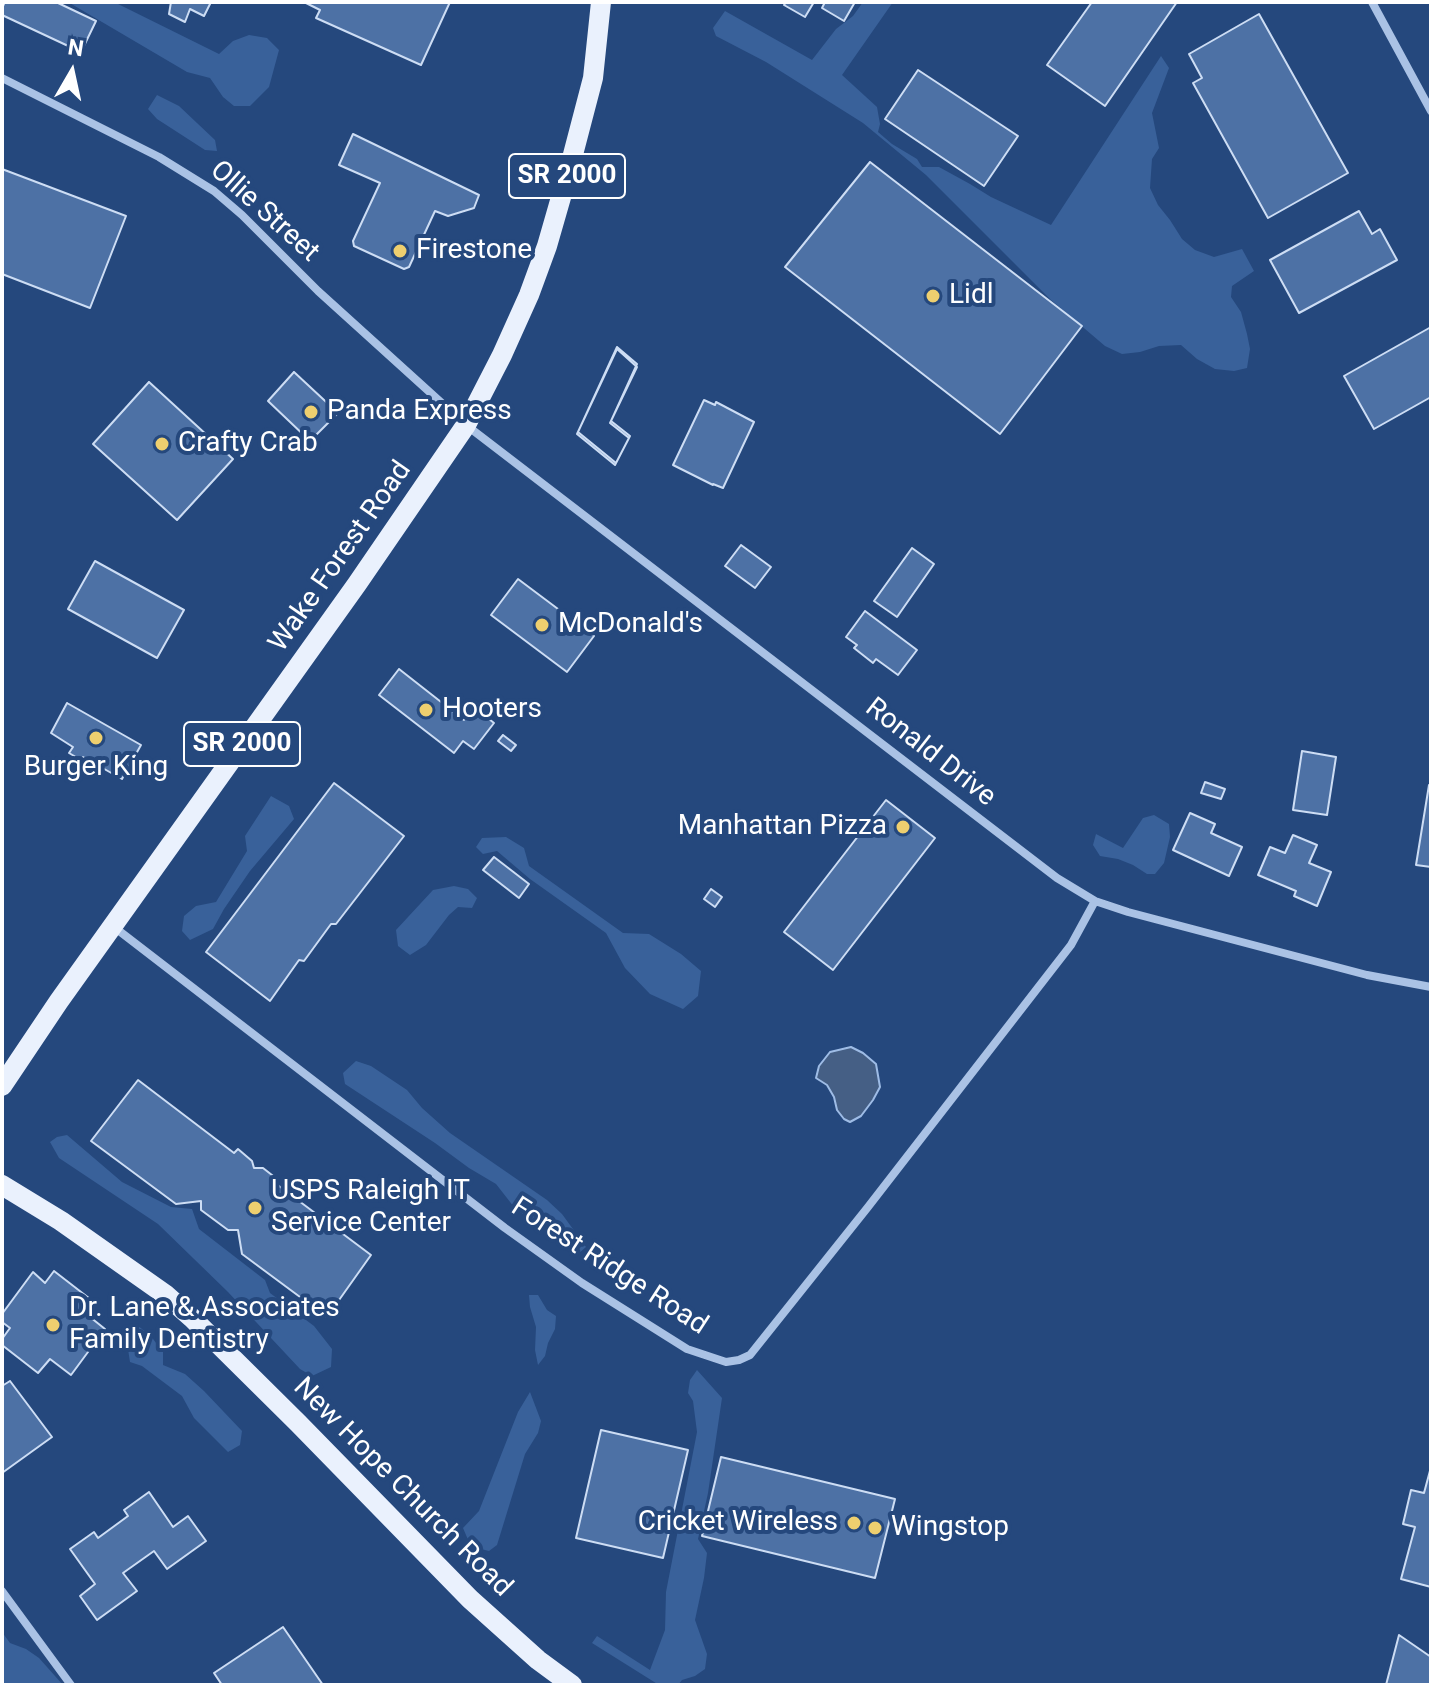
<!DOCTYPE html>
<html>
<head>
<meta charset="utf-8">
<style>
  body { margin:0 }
  #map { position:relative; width:1433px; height:1687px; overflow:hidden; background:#25487d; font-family:Roboto,sans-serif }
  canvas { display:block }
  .frame { position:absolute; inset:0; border:4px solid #fff; pointer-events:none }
  .north { position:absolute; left:32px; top:32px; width:80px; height:80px; -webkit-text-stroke:6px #25487d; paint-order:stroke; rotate:9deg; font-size:22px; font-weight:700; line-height:32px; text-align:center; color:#fff }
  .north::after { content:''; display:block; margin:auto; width:28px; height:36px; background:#fff; clip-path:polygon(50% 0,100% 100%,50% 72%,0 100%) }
</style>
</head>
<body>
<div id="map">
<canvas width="1433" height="1687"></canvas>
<div class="frame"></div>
<div class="north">N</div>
</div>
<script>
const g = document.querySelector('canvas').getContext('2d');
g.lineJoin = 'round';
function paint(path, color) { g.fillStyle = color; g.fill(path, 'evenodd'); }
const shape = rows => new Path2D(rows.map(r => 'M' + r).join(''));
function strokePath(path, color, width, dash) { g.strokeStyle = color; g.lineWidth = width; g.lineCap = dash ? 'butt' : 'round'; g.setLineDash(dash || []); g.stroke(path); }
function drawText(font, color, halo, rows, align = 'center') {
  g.font = font + ' Roboto,sans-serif'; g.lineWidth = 8; g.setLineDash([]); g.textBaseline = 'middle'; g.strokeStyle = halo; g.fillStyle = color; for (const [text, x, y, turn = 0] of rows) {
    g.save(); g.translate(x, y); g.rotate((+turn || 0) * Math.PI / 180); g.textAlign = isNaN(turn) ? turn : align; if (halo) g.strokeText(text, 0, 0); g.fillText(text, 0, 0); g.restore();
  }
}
const green = shape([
  [68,2,114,2,219,54,233,41,249,35,267,38,279,50,269,87,250,106,234,106,223,97,210,78,187,72],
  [863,2,893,2,842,75,877,107,880,124,878,132,892,144,917,159,922,167,939,167,970,184,991,197,1051,225,1161,56,1169,68,1152,113,1159,148,1152,159,1150,188,1158,205,1170,220,1182,239,1195,250,1214,257,1242,249,1254,271,1232,286,1231,297,1241,312,1247,334,1250,349,1247,368,1234,371,1215,369,1197,359,1181,345,1159,346,1140,352,1122,354,1105,346,1051,300,926,175,863,123,766,62,716,36,713,28,725,11,812,60,836,29,853,16],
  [157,95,179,106,215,140,217,151,205,150,157,119,148,109],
  [271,796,289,806,294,819,250,871,224,909,213,929,190,940,182,931,184,916,196,906,216,902,247,851,245,836],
  [1154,815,1169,824,1170,837,1164,863,1155,874,1147,874,1133,865,1118,859,1100,856,1093,845,1096,834,1123,848,1143,818],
  [506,837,524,848,529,866,623,933,649,934,681,954,701,971,698,996,683,1009,650,994,625,968,606,933,530,879,497,851,483,854,476,847,482,838],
  [454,886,468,889,477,898,472,908,458,907,449,915,426,945,410,955,398,946,396,930,433,890],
  [356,1061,371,1066,407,1090,422,1108,450,1133,547,1200,562,1214,586,1247,579,1253,567,1249,514,1207,496,1184,469,1168,435,1143,345,1084,343,1073],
  [67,1135,122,1182,171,1207,192,1209,199,1229,265,1280,270,1293,314,1326,332,1349,331,1367,312,1376,300,1369,228,1292,158,1224,59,1158,50,1142,57,1137],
  [529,1295,538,1295,547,1310,556,1316,555,1329,548,1343,545,1356,538,1365,535,1350,536,1327,530,1307],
  [134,1323,150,1335,163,1352,163,1365,185,1374,204,1391,242,1431,240,1445,228,1452,194,1418,182,1396,142,1366,130,1362,128,1349,129,1333],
  [697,1370,722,1398,708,1493,698,1539,707,1553,704,1578,695,1620,707,1654,705,1669,695,1676,682,1680,678,1685,659,1685,592,1643,597,1636,650,1670,665,1630,666,1592,697,1432,693,1401,688,1393,690,1380],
  [530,1392,541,1421,538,1433,525,1454,497,1545,489,1551,481,1549,469,1542,463,1528,479,1511,518,1412],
  [2,1632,10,1643,26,1649,39,1658,63,1685,2,1685]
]);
const water = shape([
  [851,1047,863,1053,876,1064,880,1087,873,1100,861,1116,850,1122,844,1119,837,1110,834,1097,827,1085,816,1078,819,1066,830,1052,851,1047]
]);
const building = shape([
  [5,2,56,2,96,21,81,52,2,15,2,8,5,2],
  [171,2,211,2,204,16,190,9,185,22,169,14,171,2],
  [304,2,450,2,421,65,316,18,320,10,304,2],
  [786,2,814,2,805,17,784,5,786,2],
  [825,2,855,2,844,21,822,8,825,2],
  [1092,2,1177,2,1105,106,1047,65,1092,2],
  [1259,14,1348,173,1268,218,1193,83,1202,78,1189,54,1259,14],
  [918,70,1018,136,984,186,885,119,918,70],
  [353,134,479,195,474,208,448,216,435,211,409,267,404,269,354,246,353,241,380,183,339,165,353,134],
  [870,162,1082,326,1000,434,785,267,870,162],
  [2,169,126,216,90,308,2,274,2,169],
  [1359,211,1372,234,1380,229,1397,260,1299,313,1270,260,1359,211],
  [1431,327,1431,397,1374,429,1344,376,1431,327],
  [617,347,637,364,611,421,630,436,616,463,578,432,617,347],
  [617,349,637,367,610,423,629,438,615,465,577,434,617,349],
  [294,372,338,413,310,441,268,401,294,372],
  [149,382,233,459,177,520,93,444,149,382],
  [704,400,715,405,716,402,754,422,723,488,713,484,713,485,673,465,704,400],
  [741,545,771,567,755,588,725,566,741,545],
  [912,548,934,564,897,617,874,601,912,548],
  [95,561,184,610,157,658,68,609,95,561],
  [518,579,594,636,567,672,491,615,518,579],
  [865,611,917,650,898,675,876,659,873,663,854,648,857,645,846,637,865,611],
  [399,669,464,720,474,707,494,723,474,749,463,741,454,753,379,695,399,669],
  [67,703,141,745,122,779,83,757,81,760,69,753,73,747,51,733,67,703],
  [503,735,516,745,511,751,498,741,503,735],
  [1302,751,1336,757,1327,815,1293,810,1302,751],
  [1205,782,1225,789,1221,799,1201,793,1205,782],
  [334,783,404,836,336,924,331,924,304,961,299,960,270,1001,206,952,334,783],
  [1429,785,1431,786,1431,867,1416,865,1429,785],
  [886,800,935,838,833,970,784,932,886,800],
  [1190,813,1215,824,1211,833,1242,847,1229,876,1173,850,1190,813],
  [1293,835,1317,845,1309,863,1331,872,1317,906,1294,896,1296,891,1258,875,1270,847,1285,853,1293,835],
  [494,857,529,884,519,898,483,870,494,857],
  [711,889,722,897,715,907,704,899,711,889],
  [138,1080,234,1153,238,1149,252,1161,254,1168,263,1168,277,1179,275,1183,371,1255,327,1317,242,1254,238,1230,228,1230,201,1210,201,1201,176,1204,91,1141,138,1080],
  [54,1271,94,1302,85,1313,105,1329,71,1375,50,1359,38,1373,2,1345,2,1339,10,1328,2,1322,2,1314,33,1272,45,1283,54,1271],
  [10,1381,52,1437,2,1473,2,1386,10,1381],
  [601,1430,688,1450,663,1558,576,1538,601,1430],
  [721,1457,895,1499,875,1578,702,1536,721,1457],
  [1431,1467,1431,1587,1401,1579,1415,1527,1403,1524,1411,1490,1424,1493,1431,1467],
  [149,1492,173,1527,188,1516,206,1541,167,1569,154,1551,123,1573,137,1591,97,1620,80,1596,95,1584,70,1549,94,1532,98,1538,128,1516,124,1510,149,1492],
  [283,1627,323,1685,222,1685,214,1673,283,1627],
  [1399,1635,1431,1657,1431,1685,1386,1685,1399,1635]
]);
const street = shape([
  [1372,2,1431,111],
  [2,78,159,157,214,191,242,215,318,291,466,425,1057,878,1095,901,1128,912,1367,975,1431,987],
  [114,927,505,1228,582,1283,687,1349,726,1362,739,1360,750,1355,868,1207,1071,945,1095,901],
  [2,1591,71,1685]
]);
const primary = shape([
  [2,1086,59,1001,357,584,466,425,502,355,529,295,547,246,570,166,593,78,601,2],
  [2,1185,61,1221,166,1295,192,1318,298,1423,470,1599,538,1660,572,1685]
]);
const markers = [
  [400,251,8,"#eecf6f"],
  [933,296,8,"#eecf6f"],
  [311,412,8,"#eecf6f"],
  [162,444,8,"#eecf6f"],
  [542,625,8,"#eecf6f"],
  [426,710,8,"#eecf6f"],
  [96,738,8,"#eecf6f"],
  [903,827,8,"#eecf6f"],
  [255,1208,8,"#eecf6f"],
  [53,1325,8,"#eecf6f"],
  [854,1523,8,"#eecf6f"],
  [875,1528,8,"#eecf6f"]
];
const shields = [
  [567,176,116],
  [242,744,116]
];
const shieldNames = [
  ["SR 2000",567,176],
  ["SR 2000",242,744]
];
const streetNames = [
  ["Ollie Street",264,212,42],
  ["Wake Forest Road",341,557,-55],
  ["Ronald Drive",930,753,38],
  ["Forest Ridge Road",609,1267,33],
  ["New Hope Church Road",402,1488,45]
];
const poiNames = [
  ["Firestone",416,251],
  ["Lidl",949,296],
  ["Panda Express",327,412],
  ["Crafty Crab",178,444],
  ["McDonald's",558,625],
  ["Hooters",442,710],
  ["Burger King",96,768,"center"],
  ["Manhattan Pizza",887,827,"right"],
  ["USPS Raleigh IT",271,1192],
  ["Service Center",271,1224],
  ["Dr. Lane & Associates",69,1309],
  ["Family Dentistry",69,1341],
  ["Cricket Wireless",838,1523,"right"],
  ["Wingstop",891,1528]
];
paint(green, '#39619a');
paint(water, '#455f85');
strokePath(water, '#9ebce6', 2);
paint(building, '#4d71a5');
strokePath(building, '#cdddf4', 2);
strokePath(street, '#aac2e5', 8);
strokePath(primary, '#eaf1fd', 20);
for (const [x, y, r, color] of markers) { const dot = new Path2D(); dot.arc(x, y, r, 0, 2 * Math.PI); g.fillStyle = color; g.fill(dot); strokePath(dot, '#25487d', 3); }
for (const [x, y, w] of shields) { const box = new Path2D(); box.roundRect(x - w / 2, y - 22, w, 44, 6); g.fillStyle = '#25487d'; g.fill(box); strokePath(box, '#fff', 2); }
drawText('bold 26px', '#fff', null, shieldNames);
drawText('28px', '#fff', '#25487d', streetNames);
drawText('28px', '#fff', '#25487d', poiNames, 'left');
</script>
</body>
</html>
